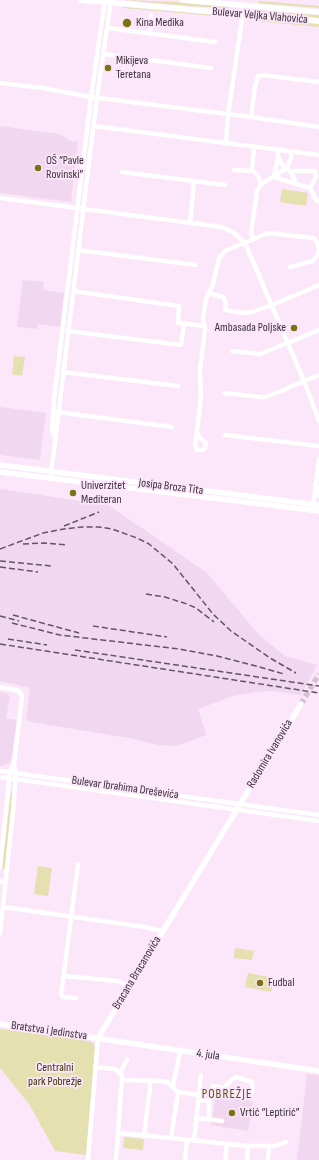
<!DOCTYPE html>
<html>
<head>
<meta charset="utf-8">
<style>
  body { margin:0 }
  canvas { display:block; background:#fce6fa }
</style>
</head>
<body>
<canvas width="319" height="1160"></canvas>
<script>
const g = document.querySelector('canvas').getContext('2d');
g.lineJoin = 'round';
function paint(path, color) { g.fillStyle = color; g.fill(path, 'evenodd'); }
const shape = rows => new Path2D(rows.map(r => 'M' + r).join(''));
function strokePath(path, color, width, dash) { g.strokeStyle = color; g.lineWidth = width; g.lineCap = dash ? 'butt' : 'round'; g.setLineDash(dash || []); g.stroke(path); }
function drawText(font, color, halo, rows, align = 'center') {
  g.font = font + ' "Sofia Sans Condensed",sans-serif'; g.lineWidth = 3.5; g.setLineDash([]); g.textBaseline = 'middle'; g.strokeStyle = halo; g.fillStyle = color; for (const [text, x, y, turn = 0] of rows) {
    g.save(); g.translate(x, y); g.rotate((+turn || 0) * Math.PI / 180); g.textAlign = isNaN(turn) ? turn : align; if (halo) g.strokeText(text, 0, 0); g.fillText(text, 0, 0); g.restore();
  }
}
const built = shape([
  [0,126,60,134,70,141,78,142,71,202,0,193],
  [23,280,44,282,43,290,64,293,60,327,38,324,37,329,17,327],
  [0,407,46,413,40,460,0,455],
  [0,489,108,505,206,572,260,636,285,656,317,665,301,695,272,691,254,692,233,696,198,709,206,735,177,746,159,745,129,738,31,722,26,720,30,688,0,681],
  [0,692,8,694,10,696,6,718,17,720,11,761,7,764,0,766],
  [307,1074,319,1075,319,1160,297,1160],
  [216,1095,253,1101,248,1131,211,1125]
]);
const green = shape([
  [125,0,175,2,228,7,228,8,189,6],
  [259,1,319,6,319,8,258,3],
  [123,7,226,16,226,17,123,8],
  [256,11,319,15,319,18,256,12],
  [257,19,319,24,319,27,257,21],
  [282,189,308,193,306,206,280,202],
  [14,356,25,357,22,376,12,374],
  [11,792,12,793,12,807,5,869,2,868],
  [38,866,52,868,48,896,34,894],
  [235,948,254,951,252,960,234,958],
  [248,973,274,978,271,992,245,987],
  [0,1029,90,1041,94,1044,95,1049,86,1155,55,1151,29,1104,0,1068],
  [124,1137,144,1139,143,1150,123,1148]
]);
const majorTunnel = shape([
  [301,704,319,674]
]);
const minor = shape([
  [108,28,215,42],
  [150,34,151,15],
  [104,54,211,68],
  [0,83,43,88,91,97,251,117,319,127],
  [251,117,255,87,258,76,263,75,319,82],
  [94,126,319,155],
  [226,143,228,114,244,6],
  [278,149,278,156,281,163,292,174,296,184,310,188,316,200,319,201],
  [278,157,274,177,296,184],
  [234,170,249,171,252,170,254,146],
  [252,170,258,176,261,184],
  [289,171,315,171,316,177,310,188],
  [122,172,225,185],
  [0,198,222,227,233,232,245,243,304,381,319,421],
  [190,223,194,181],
  [253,239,251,232,257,191,261,184,287,168,291,158,291,151],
  [78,250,196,265],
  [73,291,179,306,178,323,205,326],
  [208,293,223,297,226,303,225,310,243,313,252,312,272,305,319,285],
  [68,331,181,345,184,324],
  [232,351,260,354,319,330],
  [63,372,178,386],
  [224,393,261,397,266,397,319,375],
  [57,412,172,427],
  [197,431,199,437,206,443,205,448,202,450,197,450,195,444,201,398,200,369,205,329,203,318,206,299,213,284,219,258,225,251,268,233,314,238,318,244,319,250,317,255,313,261,290,267],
  [225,435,319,446],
  [54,436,52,431,54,399,91,97,105,0],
  [51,474,97,97,111,0],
  [313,507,319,459],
  [0,687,19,691,22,696,14,764,16,773,13,811,0,934],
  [0,771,319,815],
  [0,777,319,821],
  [0,867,10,772,14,764],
  [0,881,6,882],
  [3,907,145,927,162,931],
  [64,976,117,981,129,986],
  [76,998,63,997,61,995,78,864],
  [95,1067,114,1069,118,1071,122,1076,116,1160],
  [120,1073,127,1060],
  [122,1080,162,1081,167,1082,178,1092,199,1095],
  [173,1086,180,1051],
  [199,1100,209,1101,210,1100,212,1087,214,1086,224,1088,231,1080,236,1077,252,1082,252,1092,249,1095,228,1093,224,1088],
  [197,1119,207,1119,209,1117,209,1101],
  [207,1119,222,1121],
  [118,1133,171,1138,248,1146,274,1146,286,1142],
  [144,1136,150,1087,150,1080],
  [171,1138,178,1092],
  [194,1140,201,1075],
  [88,1160,98,1038],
  [185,1160,187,1140],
  [225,1160,227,1144],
  [247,1160,248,1146],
  [268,1160,269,1147]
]);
const major = shape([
  [81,0,319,21],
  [182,0,319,12],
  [0,465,319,505],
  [0,472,319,511],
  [316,485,319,495],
  [0,1024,319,1071],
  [98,1038,301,704]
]);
const rail = shape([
  [64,526,99,512],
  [23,544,44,543,67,545],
  [0,549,43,533,64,529,82,527,99,527,112,529,137,538,149,544,173,564,213,614,231,631,270,658,296,673],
  [0,561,52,566],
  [0,567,38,572],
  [146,594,165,597,187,604,196,608,214,622],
  [13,615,79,633],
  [0,616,19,621],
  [12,623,60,635,179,649,217,656,256,666,284,674],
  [93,626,167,637],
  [8,639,47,645],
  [0,644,319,693],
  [75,650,319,686]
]);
const markers = [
  [127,23,5,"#7c7214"],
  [108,68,4,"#7c7214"],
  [38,168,4,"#7c7214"],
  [294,328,4,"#7c7214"],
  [73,493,4,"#7c7214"],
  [260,983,4,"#7c7214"],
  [232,1113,4,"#7c7214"]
];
const streetNames = [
  ["Bulevar Veljka Vlahovića",260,16,5],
  ["Josipa Broza Tita",171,487,7],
  ["Radomira Ivanovića",270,754,-59],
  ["Bulevar Ibrahima Dreševića",125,788,8],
  ["Bracana Bracanovića",137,973,-59],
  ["Bratstva i Jedinstva",49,1031,8],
  ["4. jula",208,1055,9]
];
const poiNames = [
  ["Kina Medika",136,23],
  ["Mikijeva",116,61],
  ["Teretana",116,75],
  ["OŠ “Pavle",46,161],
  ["Rovinski”",46,175],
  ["Ambasada Poljske",286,328,"right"],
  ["Univerzitet",81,486],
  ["Mediteran",81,500],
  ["Fudbal",268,983],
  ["Vrtić “Leptirić”",240,1113]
];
const parkNames = [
  ["Centralni",55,1068],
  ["park Pobrežje",55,1082]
];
const neighbourhoodNames = [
  ["POBREŽJE",227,1095]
];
paint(built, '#f1d7ef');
paint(green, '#e4e0b0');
strokePath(majorTunnel, '#d5c2d3', 5.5, [5.5, 3]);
strokePath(minor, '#fff', 4.5);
strokePath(major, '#fff', 5.5);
strokePath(rail, '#625761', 1.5, [6, 3]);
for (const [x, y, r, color] of markers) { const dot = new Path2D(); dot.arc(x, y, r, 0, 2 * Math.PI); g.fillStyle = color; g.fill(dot); strokePath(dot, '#fce6fa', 1.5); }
drawText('12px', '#3a3139', '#fce6fa', streetNames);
drawText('12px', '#3a3139', '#fce6fa', poiNames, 'left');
drawText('12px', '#393300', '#fce6fa', parkNames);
g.letterSpacing = '1px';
drawText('13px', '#585214', '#fce6fa', neighbourhoodNames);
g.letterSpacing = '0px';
</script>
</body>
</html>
